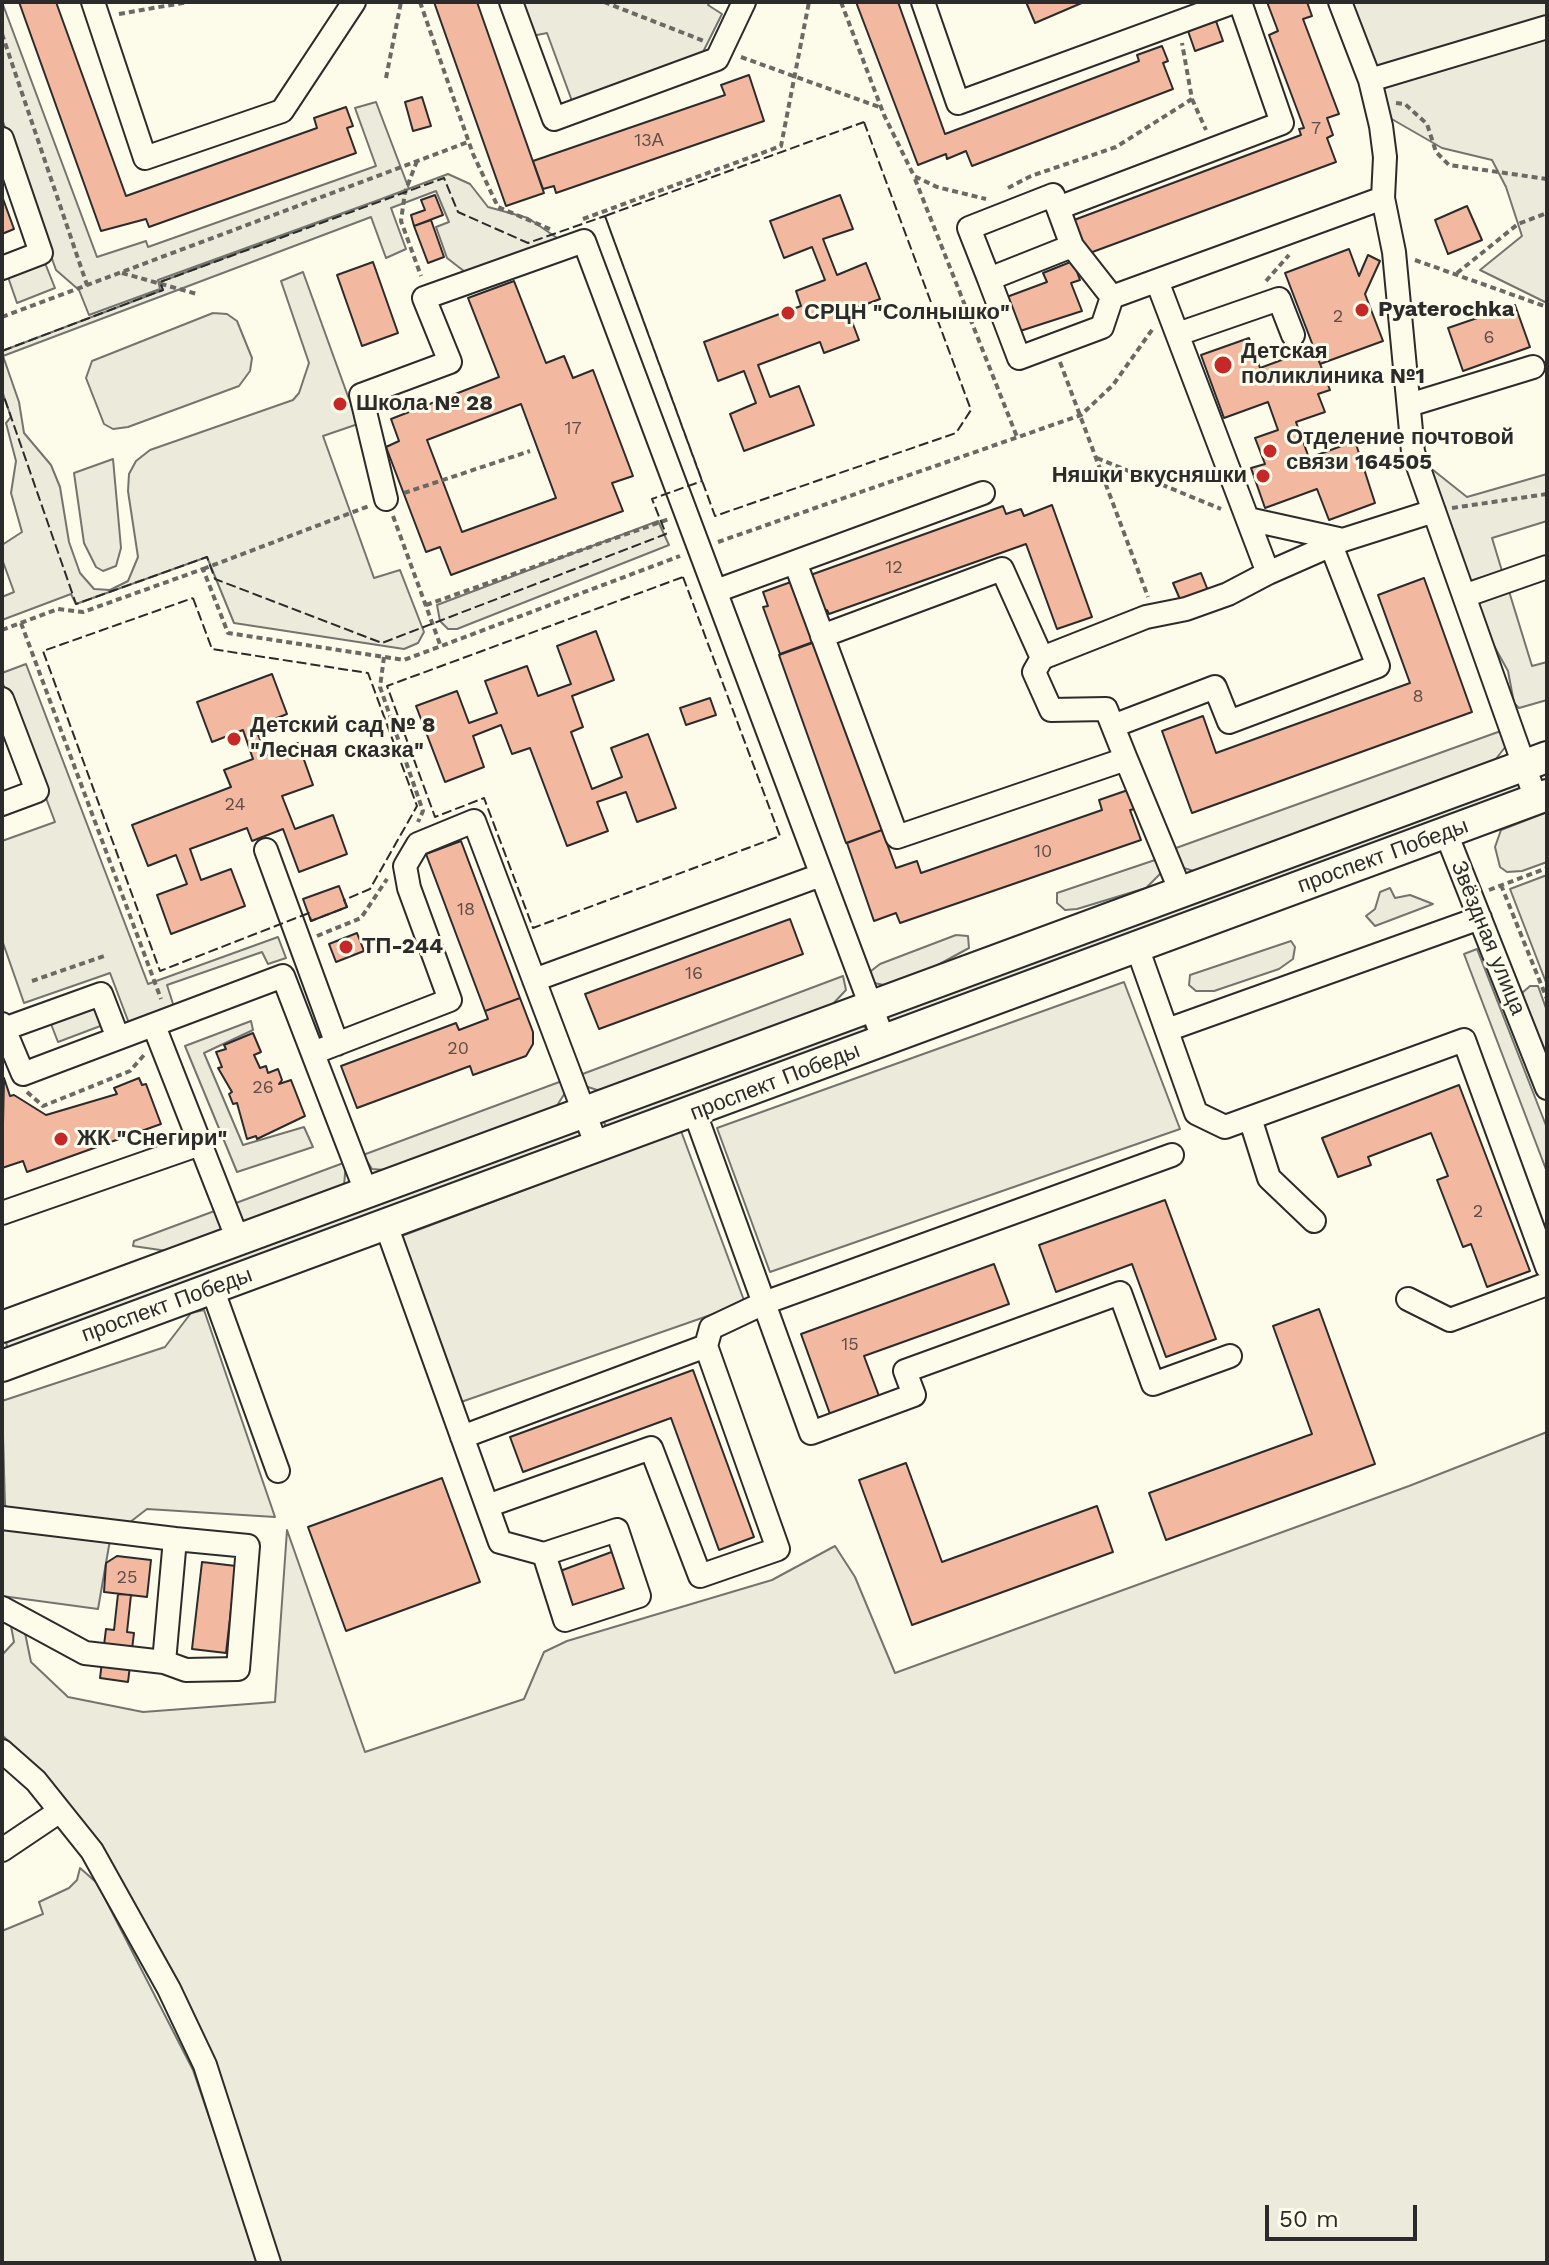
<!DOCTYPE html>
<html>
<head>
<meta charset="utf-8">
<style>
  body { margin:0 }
  #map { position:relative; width:1549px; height:2265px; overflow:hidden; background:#fdfbea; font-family:"Work Sans",sans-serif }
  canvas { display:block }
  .frame { position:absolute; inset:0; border:4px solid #2b2b2b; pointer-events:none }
  .scale { position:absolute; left:1265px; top:2205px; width:152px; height:36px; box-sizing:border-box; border:4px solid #2b2b2b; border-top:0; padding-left:10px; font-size:24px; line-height:28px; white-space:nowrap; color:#2b2b2b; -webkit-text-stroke:6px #fdfbea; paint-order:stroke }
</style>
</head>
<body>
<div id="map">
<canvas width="1549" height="2265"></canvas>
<div class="frame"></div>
<div class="scale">50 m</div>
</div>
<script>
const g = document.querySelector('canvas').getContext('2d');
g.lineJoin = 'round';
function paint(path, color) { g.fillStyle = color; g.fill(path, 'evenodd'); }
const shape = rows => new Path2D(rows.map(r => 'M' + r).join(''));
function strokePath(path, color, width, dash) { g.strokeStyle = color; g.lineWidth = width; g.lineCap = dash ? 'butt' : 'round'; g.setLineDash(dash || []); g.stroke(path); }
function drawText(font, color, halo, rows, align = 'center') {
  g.font = font + ' "Work Sans",sans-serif'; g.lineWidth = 6; g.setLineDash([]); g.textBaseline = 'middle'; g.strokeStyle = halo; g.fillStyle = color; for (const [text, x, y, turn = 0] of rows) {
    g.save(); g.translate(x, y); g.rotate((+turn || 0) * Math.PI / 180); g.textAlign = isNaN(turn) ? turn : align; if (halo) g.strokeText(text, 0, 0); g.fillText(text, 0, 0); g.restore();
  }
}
const green = shape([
  [2,2,97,257,146,241,148,247,376,166,355,108,376,102,409,189,158,280,160,289,89,315,79,290,56,270,2,119,2,2],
  [519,2,710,2,708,5,722,14,702,54,572,101,547,33,532,36,519,2],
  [1347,2,1547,2,1547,18,1373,73,1347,2],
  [1547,35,1547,303,1480,270,1522,236,1506,187,1492,160,1442,148,1383,114,1382,88,1547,35],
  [448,174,470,184,488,207,528,218,560,240,469,275,447,258,436,227,449,222,436,191,391,208,406,249,386,258,371,217,3,356,19,402,24,433,51,465,60,487,69,542,80,573,94,589,110,590,128,581,138,557,128,491,129,474,136,461,150,450,293,400,299,393,309,363,281,281,303,272,358,424,323,436,374,578,400,570,424,632,418,643,404,649,234,623,207,557,76,604,71,594,2,620,2,597,14,592,2,559,2,545,22,532,11,493,16,461,6,423,11,417,2,391,2,351,163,290,160,282,448,174],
  [45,263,55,288,17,303,8,277,45,263],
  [213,313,227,314,237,321,252,358,250,371,239,386,128,427,113,429,104,424,86,378,92,361,213,313],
  [113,459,121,548,116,566,103,571,96,567,84,543,74,473,113,459],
  [1428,466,1467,497,1547,474,1547,521,1492,538,1502,571,1470,581,1428,466],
  [658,521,669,545,457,629,448,629,440,621,437,605,658,521],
  [1508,588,1532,666,1547,662,1547,700,1519,708,1514,703,1508,671,1493,644,1477,600,1508,588],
  [26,664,148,984,278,937,286,958,268,964,262,952,167,985,174,1007,130,1026,110,973,24,1003,2,940,2,841,55,822,2,681,2,673,26,664],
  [1498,732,1503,733,1506,746,1492,764,1197,872,1177,866,1173,852,1176,848,1498,732],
  [1521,782,1523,790,891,1024,886,1021,886,1014,1521,782],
  [1547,812,1547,862,1522,871,1507,872,1500,867,1495,847,1501,830,1547,812],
  [1158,859,1162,872,1146,888,1077,909,1065,910,1057,903,1057,893,1158,859],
  [1547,875,1547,985,1510,889,1547,875],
  [1390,888,1395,898,1410,895,1433,904,1375,926,1366,916,1375,909,1380,892,1390,888],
  [956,935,968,936,969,948,934,967,884,985,874,983,870,978,871,971,880,964,956,935],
  [1291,941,1295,947,1293,959,1279,969,1214,991,1196,991,1189,985,1190,975,1291,941],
  [1477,949,1547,1128,1547,1172,1464,954,1477,949],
  [843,976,846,990,830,1007,606,1089,597,1090,582,1085,580,1075,843,976],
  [1124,982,1180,1129,770,1272,717,1128,1124,982],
  [1530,986,1538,986,1547,1011,1547,1061,1522,993,1530,986],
  [97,1007,103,1025,58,1042,51,1024,97,1007],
  [251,1021,253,1030,204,1053,243,1145,304,1127,313,1147,237,1172,185,1046,251,1021],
  [862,1024,868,1031,609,1129,604,1123,604,1119,862,1024],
  [562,1081,565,1093,556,1107,385,1170,372,1169,363,1155,562,1081],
  [577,1127,585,1136,7,1348,6,1340,577,1127],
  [681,1131,745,1303,461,1402,399,1237,681,1131],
  [346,1162,344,1186,167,1251,133,1246,134,1241,346,1162],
  [204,1310,275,1517,147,1509,125,1526,10,1511,5,1505,2,1401,165,1347,191,1313,204,1310],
  [1547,1432,1547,2263,276,2263,213,2066,34,1766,2,1735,2,1655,14,1642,10,1621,25,1633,31,1662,68,1697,143,1712,275,1702,287,1530,365,1752,524,1699,544,1652,567,1641,772,1580,835,1546,855,1577,895,1673,1409,1486,1547,1432],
  [2,1527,110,1540,98,1609,2,1596,2,1527],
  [80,1868,97,1883,193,2070,259,2263,2,2263,2,1931,43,1914,39,1902,69,1888,77,1880,80,1868]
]);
const building = shape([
  [19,2,56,2,126,196,317,128,314,118,346,107,353,126,347,128,356,153,149,227,146,219,101,231,19,2],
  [434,2,477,2,544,193,506,206,434,2],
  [856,2,898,2,945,134,1139,61,1137,55,1162,46,1168,61,1163,63,1173,89,972,166,966,151,947,159,946,154,918,165,856,2],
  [1026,2,1084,2,1035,23,1026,2],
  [1267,2,1307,2,1312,16,1303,19,1339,114,1327,118,1333,135,1327,138,1336,162,1087,254,1074,220,1301,135,1299,129,1304,128,1269,35,1278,31,1267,2],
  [1216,21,1223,41,1195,51,1188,31,1216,21],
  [749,75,764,121,556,193,554,186,543,189,533,161,725,95,721,85,749,75],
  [422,97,431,126,413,131,405,102,422,97],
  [435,195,443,215,414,226,411,215,425,210,421,200,435,195],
  [840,195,853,229,823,239,837,275,866,263,880,299,848,311,859,340,824,353,820,342,758,365,770,397,799,386,814,425,744,451,730,414,756,403,744,371,718,381,704,342,801,306,796,291,825,280,812,247,784,258,770,221,840,195],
  [2,196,14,229,2,234,2,196],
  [1467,206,1482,240,1448,254,1435,220,1467,206],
  [431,220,444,257,428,263,414,226,431,220],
  [1349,249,1359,276,1368,255,1380,261,1365,294,1383,341,1320,364,1285,273,1349,249],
  [1073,261,1080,280,1071,283,1082,311,1017,332,1004,298,1047,282,1043,273,1073,261],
  [373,262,398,333,362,346,337,275,373,262],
  [514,281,546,363,564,356,573,378,593,370,633,476,612,483,623,511,451,575,440,547,426,552,386,447,399,441,391,419,499,377,468,298,514,281],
  [521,404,556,498,462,532,427,440,521,404],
  [1515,305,1530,347,1463,371,1448,328,1515,305],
  [1249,338,1260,368,1314,348,1330,390,1318,394,1325,412,1296,422,1309,458,1355,441,1375,503,1329,520,1317,489,1265,508,1251,468,1265,464,1255,438,1278,430,1268,402,1224,418,1201,355,1249,338],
  [1052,505,1092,617,1057,629,1026,544,829,614,827,610,805,618,813,642,780,654,763,607,768,606,763,592,1003,506,1006,514,1021,509,1024,516,1052,505],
  [1201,573,1209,593,1182,604,1173,583,1201,573],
  [1424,578,1472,712,1192,813,1162,731,1203,716,1216,753,1410,683,1378,595,1424,578],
  [596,631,614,680,572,696,583,727,571,732,592,789,622,777,611,748,648,734,676,808,637,822,626,792,597,802,608,831,567,846,530,748,512,754,501,725,473,736,484,767,445,782,416,706,457,691,469,723,497,713,485,681,527,666,538,696,571,684,557,646,596,631],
  [815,642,882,830,846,843,779,655,815,642],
  [272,674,287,714,255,727,266,755,298,743,313,785,282,796,295,829,333,815,347,854,299,872,283,829,252,841,247,828,190,849,201,880,231,869,245,906,171,934,157,895,187,884,176,855,148,866,132,825,231,787,224,770,253,759,243,730,212,742,197,702,272,674],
  [710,698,716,715,686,725,680,708,710,698],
  [1128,790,1135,809,1130,810,1141,840,900,923,896,913,874,921,847,843,882,830,896,868,917,861,921,873,1102,810,1099,800,1128,790],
  [461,841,520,998,485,1011,426,854,461,841],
  [339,886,347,907,311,921,303,899,339,886],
  [790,919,803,954,599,1029,585,994,790,919],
  [357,933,364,951,336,962,329,944,357,933],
  [520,998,533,1032,533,1044,526,1056,473,1075,470,1066,357,1108,341,1066,456,1023,459,1030,480,1022,488,1019,485,1011,520,998],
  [253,1033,261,1052,254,1055,260,1068,266,1066,268,1073,278,1069,282,1080,279,1084,291,1080,305,1116,257,1139,256,1136,247,1139,237,1103,233,1104,229,1094,232,1092,218,1068,222,1067,216,1052,226,1049,224,1045,253,1033],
  [4,1078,10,1096,14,1095,46,1115,117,1094,114,1088,139,1078,142,1085,146,1084,161,1124,27,1172,23,1161,2,1168,4,1078],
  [1459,1085,1530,1271,1487,1287,1471,1244,1463,1247,1437,1180,1448,1176,1431,1133,1368,1157,1371,1165,1338,1177,1322,1138,1459,1085],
  [1165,1200,1216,1339,1166,1357,1132,1264,1056,1292,1039,1245,1165,1200],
  [994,1264,1009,1304,864,1356,879,1396,830,1414,801,1334,994,1264],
  [1319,1309,1375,1464,1166,1540,1149,1493,1312,1434,1273,1326,1319,1309],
  [693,1370,754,1537,719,1550,671,1418,523,1472,510,1437,693,1370],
  [906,1463,942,1562,1097,1506,1113,1552,912,1625,859,1480,906,1463],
  [442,1478,480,1582,346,1631,308,1527,442,1478],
  [617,1550,630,1586,572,1607,560,1571,617,1550],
  [117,1556,151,1560,147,1597,104,1592,106,1563,117,1556],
  [202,1562,236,1566,226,1653,192,1649,202,1562],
  [118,1594,131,1595,127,1632,134,1633,128,1682,100,1678,106,1629,114,1630,118,1594]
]);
const path = shape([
  [420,2,473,154,498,207,552,230],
  [604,2,704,41],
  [841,2,884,115,914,176,937,187,986,199],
  [119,14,188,2],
  [2,34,87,285],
  [741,57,882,108],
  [386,78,401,2],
  [1192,99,1206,130],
  [1396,103,1405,104,1427,124,1436,152,1449,165,1547,179],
  [417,161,405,192,401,221,421,276],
  [915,179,1017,437],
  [1008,188,1031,176,1116,147,1192,99,1182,43],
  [583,219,781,146,809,2],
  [1415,260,1547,307],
  [122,273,197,294],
  [1457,273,1518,224,1547,213],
  [1266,281,1289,255],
  [2,317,468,142],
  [1060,362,1148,597],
  [1097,458,1221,509],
  [404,493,530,451],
  [1452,508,1547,494],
  [393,516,441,647],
  [718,542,1081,415,1113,385,1154,327],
  [203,569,369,506],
  [426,605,669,519],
  [21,623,161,999],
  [2,630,58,609,83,612,203,569,228,633,404,660,680,556],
  [384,657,380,687,423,811,418,822],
  [1501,885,1547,999],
  [1489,890,1547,868],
  [317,936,361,918,387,879],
  [32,981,104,956],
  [27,1092,43,1106,130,1071,144,1055]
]);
const minor = shape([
  [93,2,145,158,282,111,354,2],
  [511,2,554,119,717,59,744,2],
  [923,2,958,103,1234,2],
  [1240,2,1282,123,1058,208,1072,246,1112,297,1383,198],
  [1340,2,1370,80,1381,126,1385,157,1383,198,1394,252,1413,452,1536,799],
  [1370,80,1547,27],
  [2,139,41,253,2,268],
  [1072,246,989,279,1019,358,1102,327,1112,297],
  [989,279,969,228,1053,195,1058,208],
  [1157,281,1268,573,1343,540,1434,511],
  [1178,334,1279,299,1293,335],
  [1409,405,1533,367],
  [386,499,361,395,450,362,424,298,584,241,884,1041],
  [1248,519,1343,540],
  [795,562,897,837,1126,759,1181,892],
  [716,591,983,493],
  [1464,596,1547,567],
  [822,636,1002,569,1042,658,1034,672,1051,710,1106,709,1126,759],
  [1042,658,1146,617,1186,609,1228,594,1268,573],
  [2,699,37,791,2,804],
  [1113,726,1215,687,1229,722,1378,666,1331,545],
  [1446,833,1547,1088],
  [266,850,337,1044],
  [1137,947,1196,1113,1225,1127,1464,1040,1547,1267],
  [534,980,821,875],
  [2,1024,23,1074,283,976,367,1194],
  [154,1026,238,1240],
  [4,1029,101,994,118,1038],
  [1167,1030,1480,918],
  [313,1053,450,1000,409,888,405,866,418,844,474,821,598,1149],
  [695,1113,811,1433,914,1395,905,1371,1120,1293,1153,1384,1230,1356],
  [1250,1118,1269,1178,1314,1221],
  [2,1213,200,1144],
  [386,1225,500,1542,544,1554],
  [212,1288,278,1471],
  [1408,1299,1450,1320,1547,1284],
  [706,1346,711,1328,764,1303,1172,1155],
  [462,1437,706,1346,778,1549,700,1576,651,1448,487,1506],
  [2,1518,175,1539,164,1662,85,1653,2,1608],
  [617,1530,639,1596,565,1620,544,1554,617,1530],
  [164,1662,186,1670,238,1669,248,1546,175,1539],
  [2,1751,36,1781,92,1851,169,1989,205,2065,269,2263],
  [2,1850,60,1811]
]);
const major = shape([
  [2,1327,1547,757],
  [2,1366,1547,795]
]);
const fence = shape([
  [864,122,971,410,956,433,715,516,605,216,864,122],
  [2,351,163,290,160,282,444,178,458,212,528,243,605,216,702,481,652,499,666,534,382,643,215,579,207,557,76,604,2,391],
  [683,577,780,836,533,928,484,798,435,817,387,686,683,577],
  [193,598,212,649,368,673,417,806,370,889,344,900,347,907,311,921,309,913,160,971,43,651,193,598]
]);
const markers = [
  [1362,310,8,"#c62828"],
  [788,313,8,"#c62828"],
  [1223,365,10,"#c62828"],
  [340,404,8,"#c62828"],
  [1270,451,8,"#c62828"],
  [1263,476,8,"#c62828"],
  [234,739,8,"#c62828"],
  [346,947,8,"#c62828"],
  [61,1139,8,"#c62828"]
];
const numberNames = [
  ["7",1316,129],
  ["13А",649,141],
  ["2",1338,317],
  ["6",1489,338],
  ["17",573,429],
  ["12",894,568],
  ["8",1418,697],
  ["24",235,805],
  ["10",1043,852],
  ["18",466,910],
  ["16",694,974],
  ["20",458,1049],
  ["26",263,1088],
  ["2",1478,1212],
  ["15",850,1345],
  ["25",127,1578]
];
const poiNames = [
  ["Pyaterochka",1378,310],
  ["СРЦН \"Солнышко\"",804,313],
  ["Детская",1241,352],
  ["поликлиника №1",1241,377],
  ["Школа № 28",356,404],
  ["Отделение почтовой",1286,438],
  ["связи 164505",1286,463],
  ["Няшки вкусняшки",1247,476,"right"],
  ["Детский сад № 8",250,726],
  ["\"Лесная сказка\"",250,751],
  ["ТП-244",362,947],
  ["ЖК \"Снегири\"",77,1139]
];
const streetNames = [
  ["проспект Победы",1383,856,-20],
  ["Звёздная улица",1488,938,68],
  ["проспект Победы",775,1082,-21],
  ["проспект Победы",167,1305,-20]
];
paint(green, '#ecebdb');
strokePath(green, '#74746e', 2);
paint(building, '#f2b8a0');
strokePath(building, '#2b2b2b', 2);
strokePath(minor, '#2b2b2b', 26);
strokePath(major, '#2b2b2b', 34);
strokePath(path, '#6a6964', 4, [6, 4]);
strokePath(minor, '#fdfbea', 22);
strokePath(major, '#fdfbea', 30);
strokePath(fence, '#2b2b2b', 2, [10, 4]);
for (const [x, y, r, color] of markers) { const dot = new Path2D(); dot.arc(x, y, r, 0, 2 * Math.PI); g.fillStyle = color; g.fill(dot); strokePath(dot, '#fdfbea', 3); }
drawText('18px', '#5d4e48', null, numberNames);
drawText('bold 22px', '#2b2b2b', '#fdfbea', poiNames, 'left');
drawText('22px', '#2b2b2b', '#fdfbea', streetNames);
</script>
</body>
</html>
